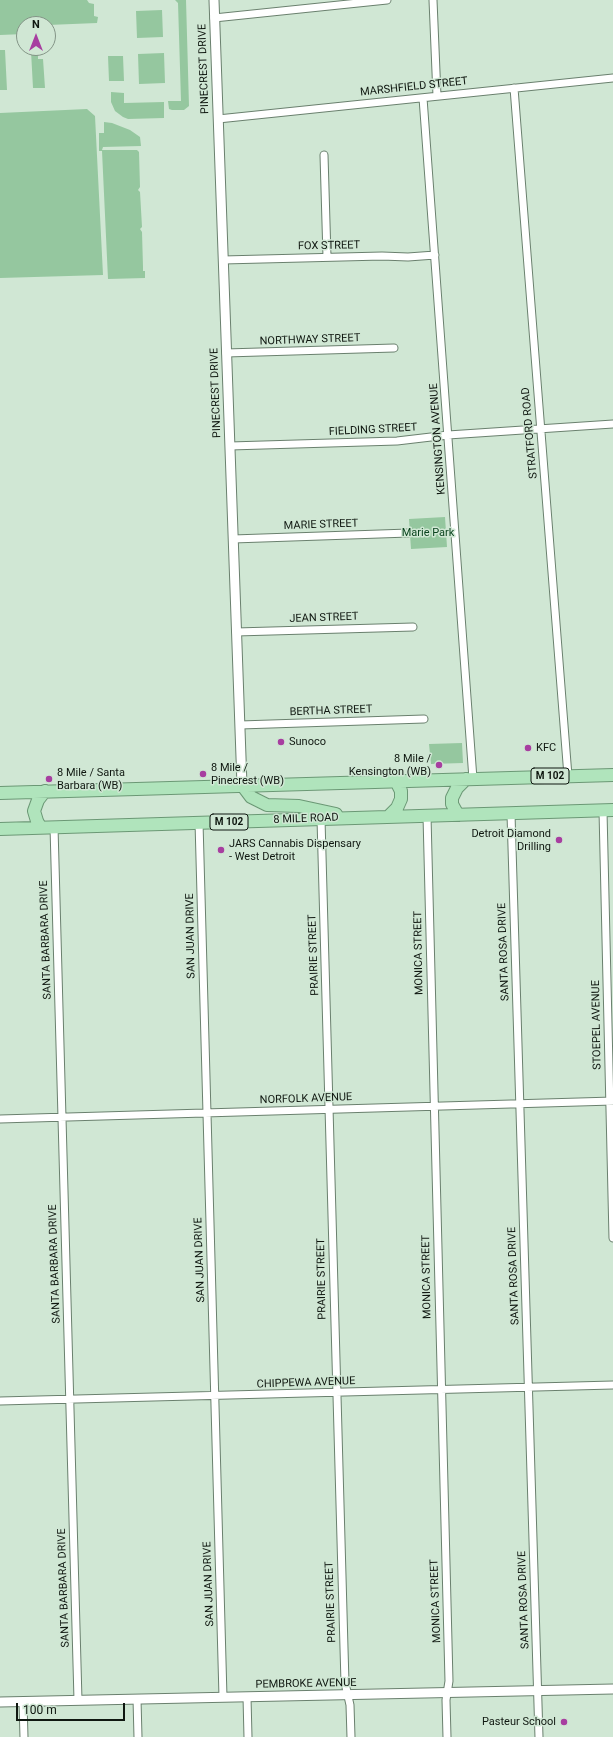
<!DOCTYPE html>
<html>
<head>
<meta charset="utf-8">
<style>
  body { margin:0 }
  #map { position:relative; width:613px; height:1737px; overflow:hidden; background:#d0e7d4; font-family:Roboto,sans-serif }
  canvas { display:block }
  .north { position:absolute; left:16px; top:16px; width:40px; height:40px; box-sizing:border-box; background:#d0e7d4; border:1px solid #839486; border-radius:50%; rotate:0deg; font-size:11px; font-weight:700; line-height:16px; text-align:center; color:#0f1710 }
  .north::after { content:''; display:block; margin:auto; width:14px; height:18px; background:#a73ea0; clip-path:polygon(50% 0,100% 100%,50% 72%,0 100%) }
  .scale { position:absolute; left:16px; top:1703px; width:109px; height:18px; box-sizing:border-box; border:2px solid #0f1710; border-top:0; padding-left:5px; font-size:12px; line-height:14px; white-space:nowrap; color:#0f1710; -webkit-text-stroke:3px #d0e7d4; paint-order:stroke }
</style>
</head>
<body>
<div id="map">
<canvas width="613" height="1737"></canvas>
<div class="north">N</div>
<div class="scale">100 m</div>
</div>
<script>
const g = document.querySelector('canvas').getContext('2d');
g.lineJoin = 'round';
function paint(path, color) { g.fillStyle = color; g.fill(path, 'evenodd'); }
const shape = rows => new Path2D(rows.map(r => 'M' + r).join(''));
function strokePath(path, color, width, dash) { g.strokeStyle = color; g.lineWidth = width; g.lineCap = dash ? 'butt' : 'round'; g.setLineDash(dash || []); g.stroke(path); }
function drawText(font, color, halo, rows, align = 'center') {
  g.font = font + ' Roboto,sans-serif'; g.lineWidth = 3; g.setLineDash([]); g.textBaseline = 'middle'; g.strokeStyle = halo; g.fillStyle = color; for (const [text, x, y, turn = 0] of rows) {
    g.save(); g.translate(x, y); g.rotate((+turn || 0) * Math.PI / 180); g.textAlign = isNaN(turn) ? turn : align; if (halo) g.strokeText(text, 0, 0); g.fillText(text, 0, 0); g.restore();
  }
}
const green = shape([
  [0,0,87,0,89,3,94,4,94,16,98,17,97,23,48,25,24,24,24,34,0,35],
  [175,0,186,0,189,106,184,110,172,110,169,109,168,101,181,101,178,3],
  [162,10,163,37,137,38,136,11],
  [0,50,5,50,7,90,0,90],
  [31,51,38,51,38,59,43,59,45,88,33,88],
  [164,53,165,83,139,84,138,54],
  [108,56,123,56,124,81,109,81],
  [111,92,124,93,124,103,164,102,164,118,128,119,123,117,115,111,111,102],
  [87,109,95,116,103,275,0,278,0,113],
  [104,122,112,123,130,130,140,137,141,146,103,147,102,150,137,150,139,152,140,187,138,190,140,192,142,227,140,229,142,232,143,267,143,271,145,271,145,278,108,279,102,151,99,151,99,133,104,133],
  [445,517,447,547,411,549,409,519],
  [462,743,463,763,431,764,429,744]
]);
const minor = shape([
  [433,0,437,96],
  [214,18,387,0],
  [514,88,568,776],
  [423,98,473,779],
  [218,119,613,78],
  [324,155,327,257],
  [223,260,382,256,408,257,435,255],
  [226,353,394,348],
  [230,446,397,441,448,435,613,424],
  [233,539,409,533],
  [236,632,413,627],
  [240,725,424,719],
  [603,811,613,1238],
  [511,814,539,1737],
  [427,816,449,1681,446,1700,447,1737],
  [321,819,344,1648,345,1683,350,1705,351,1737],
  [199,822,223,1697],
  [54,827,78,1700],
  [0,1119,613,1101],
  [0,1401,613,1385],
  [247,1697,248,1737],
  [137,1699,138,1737],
  [23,1702,24,1737]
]);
const tertiary = shape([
  [214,0,242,785],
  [0,1702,613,1689]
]);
const trunk = shape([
  [242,785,251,797,267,805,299,806,336,814],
  [0,793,613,775],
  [458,815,452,804,452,798,457,788,466,779],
  [388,817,397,808,401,799,401,791,396,781],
  [40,827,37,821,34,811,38,800,45,791],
  [0,829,613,810]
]);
const markers = [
  [281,742,4,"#a73ea0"],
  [528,748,4,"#a73ea0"],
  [439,765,4,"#a73ea0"],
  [203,774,4,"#a73ea0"],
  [49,779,4,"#a73ea0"],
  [559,840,4,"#a73ea0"],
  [221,850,4,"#a73ea0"],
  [564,1722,4,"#a73ea0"]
];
const shields = [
  [550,776,38],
  [229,822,38]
];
const shieldNames = [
  ["M 102",550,776],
  ["M 102",229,822]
];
const streetNames = [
  ["PINECREST DRIVE",204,69,-92],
  ["MARSHFIELD STREET",414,87,-6],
  ["FOX STREET",329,246,-1],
  ["NORTHWAY STREET",310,340,-2],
  ["PINECREST DRIVE",216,393,-92],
  ["FIELDING STREET",373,430,-3],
  ["STRATFORD ROAD",530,433,-95],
  ["KENSINGTON AVENUE",438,439,-94],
  ["MARIE STREET",321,525,-2],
  ["JEAN STREET",324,618,-2],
  ["BERTHA STREET",331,711,-2],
  ["8 MILE ROAD",306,819,-2],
  ["SAN JUAN DRIVE",191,936,-91],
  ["SANTA BARBARA DRIVE",46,940,-92],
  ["SANTA ROSA DRIVE",504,952,-92],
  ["MONICA STREET",419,953,-91],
  ["PRAIRIE STREET",314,955,-92],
  ["STOEPEL AVENUE",597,1025,-91],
  ["NORFOLK AVENUE",306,1099,-2],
  ["SAN JUAN DRIVE",200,1260,-92],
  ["SANTA BARBARA DRIVE",55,1264,-92],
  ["SANTA ROSA DRIVE",514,1276,-92],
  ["MONICA STREET",427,1277,-91],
  ["PRAIRIE STREET",322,1279,-91],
  ["CHIPPEWA AVENUE",306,1383,-2],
  ["SAN JUAN DRIVE",209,1584,-92],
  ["SANTA BARBARA DRIVE",64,1588,-92],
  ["SANTA ROSA DRIVE",524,1600,-92],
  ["MONICA STREET",436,1601,-92],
  ["PRAIRIE STREET",331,1602,-92],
  ["PEMBROKE AVENUE",306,1684,-1]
];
const parkNames = [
  ["Marie Park",428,533]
];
const poiNames = [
  ["Sunoco",289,742],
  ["KFC",536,748],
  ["8 Mile /",431,759,"right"],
  ["Kensington (WB)",431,772,"right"],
  ["8 Mile /",211,768],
  ["Pinecrest (WB)",211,781],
  ["8 Mile / Santa",57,773],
  ["Barbara (WB)",57,786],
  ["Detroit Diamond",551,834,"right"],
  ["Drilling",551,847,"right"],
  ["JARS Cannabis Dispensary",229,844],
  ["- West Detroit",229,857],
  ["Pasteur School",556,1722,"right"]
];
paint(green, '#95c79f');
strokePath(minor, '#6a806e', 9);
strokePath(tertiary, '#6a806e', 11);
strokePath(trunk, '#6b9875', 14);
strokePath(minor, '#fff', 7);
strokePath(tertiary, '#fff', 9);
strokePath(trunk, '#b0e4bc', 12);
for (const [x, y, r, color] of markers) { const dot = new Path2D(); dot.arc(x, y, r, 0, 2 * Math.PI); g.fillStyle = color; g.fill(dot); strokePath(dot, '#d0e7d4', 1.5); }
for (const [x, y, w] of shields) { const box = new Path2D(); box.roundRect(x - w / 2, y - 8, w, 16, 3); g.fillStyle = '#d0e7d4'; g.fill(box); strokePath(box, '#0f1710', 1); }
drawText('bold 10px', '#0f1710', null, shieldNames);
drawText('11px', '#0f1710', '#d0e7d4', streetNames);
drawText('11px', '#0b441f', '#d0e7d4', parkNames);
drawText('11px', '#0f1710', '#d0e7d4', poiNames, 'left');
</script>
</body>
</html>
